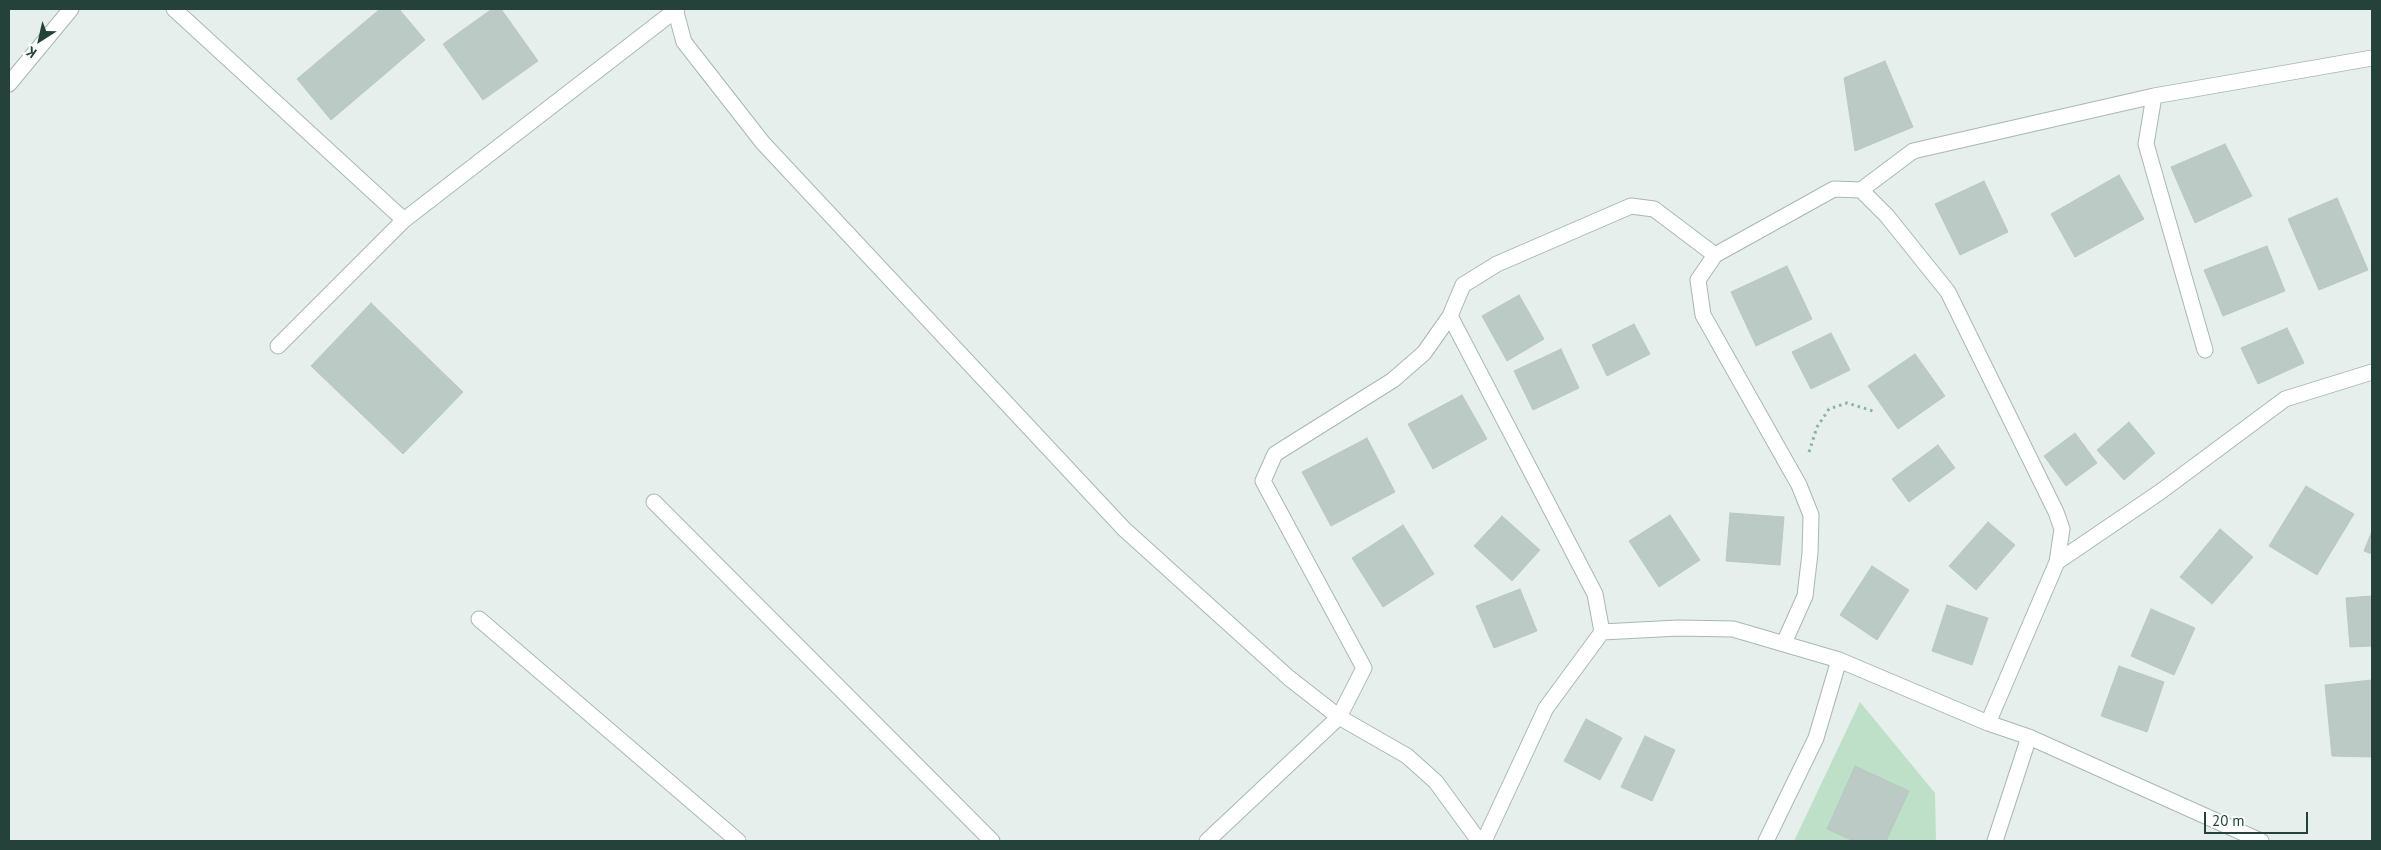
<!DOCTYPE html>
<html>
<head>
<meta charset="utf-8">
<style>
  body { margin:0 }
  #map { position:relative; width:2381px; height:850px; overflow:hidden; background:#e6efeb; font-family:"PT Sans",sans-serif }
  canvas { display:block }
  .frame { position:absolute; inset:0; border:10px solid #24423a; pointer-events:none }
  .north { position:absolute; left:15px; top:15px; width:50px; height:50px; -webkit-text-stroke:4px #f7fbf9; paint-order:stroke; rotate:215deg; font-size:14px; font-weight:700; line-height:20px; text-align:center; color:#24423a }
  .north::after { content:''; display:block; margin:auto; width:18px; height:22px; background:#24423a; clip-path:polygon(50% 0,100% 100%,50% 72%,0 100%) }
  .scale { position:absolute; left:2204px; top:812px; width:104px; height:22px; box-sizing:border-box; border:2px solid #24423a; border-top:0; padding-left:6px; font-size:15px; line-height:18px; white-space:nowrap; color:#24423a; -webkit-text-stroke:4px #f7fbf9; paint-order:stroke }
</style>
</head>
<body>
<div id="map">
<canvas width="2381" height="850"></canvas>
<div class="frame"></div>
<div class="north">K</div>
<div class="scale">20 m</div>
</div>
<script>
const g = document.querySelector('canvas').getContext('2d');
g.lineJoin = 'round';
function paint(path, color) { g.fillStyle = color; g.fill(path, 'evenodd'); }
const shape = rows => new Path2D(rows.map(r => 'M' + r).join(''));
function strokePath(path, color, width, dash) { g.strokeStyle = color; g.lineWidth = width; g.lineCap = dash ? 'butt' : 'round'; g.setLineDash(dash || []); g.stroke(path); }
const green = shape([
  [1860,702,1935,793,1936,841,1794,841]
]);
const building = shape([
  [380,9,399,9,425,40,331,120,297,79,380,9],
  [492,9,501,9,538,61,483,100,443,44,492,9],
  [1885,61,1913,127,1855,151,1844,78,1885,61],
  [2225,144,2252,196,2195,223,2171,167,2225,144],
  [2119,175,2144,219,2075,257,2051,214,2119,175],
  [1984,181,2008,232,1960,255,1935,204,1984,181],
  [2337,198,2368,270,2319,290,2288,219,2337,198],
  [2267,246,2285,291,2223,316,2204,270,2267,246],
  [1787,266,1812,319,1756,346,1731,292,1787,266],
  [1519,295,1544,339,1507,361,1482,316,1519,295],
  [371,303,463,392,403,454,311,366,371,303],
  [1634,324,1650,354,1607,376,1592,345,1634,324],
  [2287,328,2304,363,2258,384,2241,348,2287,328],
  [1831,333,1850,370,1811,389,1792,352,1831,333],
  [1561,349,1579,388,1533,410,1514,371,1561,349],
  [1915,354,1945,396,1898,429,1868,386,1915,354],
  [1462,395,1487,439,1433,469,1408,424,1462,395],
  [2129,422,2155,453,2124,480,2097,450,2129,422],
  [2075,433,2097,463,2066,486,2044,456,2075,433],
  [1367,438,1395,492,1331,526,1302,472,1367,438],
  [1938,445,1955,468,1909,502,1892,479,1938,445],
  [2306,486,2354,514,2317,575,2269,546,2306,486],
  [1730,513,1784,517,1780,565,1726,561,1730,513],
  [1670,515,1700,560,1659,587,1629,541,1670,515],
  [1502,516,1540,550,1512,581,1474,546,1502,516],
  [1988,522,2015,545,1976,590,1949,566,1988,522],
  [1403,525,1434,574,1383,607,1352,558,1403,525],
  [2220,529,2253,557,2212,604,2180,577,2220,529],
  [2372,531,2372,554,2364,551,2372,531],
  [1872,566,1909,590,1877,640,1840,615,1872,566],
  [1520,589,1537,631,1494,648,1476,606,1520,589],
  [2372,596,2372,646,2350,647,2346,598,2372,596],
  [1947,605,1988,618,1972,665,1932,651,1947,605],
  [2151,609,2195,628,2174,675,2131,656,2151,609],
  [2119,666,2164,682,2147,732,2101,716,2119,666],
  [2372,680,2372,757,2332,756,2325,685,2372,680],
  [1586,719,1622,738,1600,780,1564,761,1586,719],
  [1645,736,1675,750,1652,801,1621,787,1645,736],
  [1855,766,1909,791,1886,841,1854,841,1827,829,1855,766]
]);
const path = shape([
  [1809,452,1817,427,1829,409,1847,403,1873,411]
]);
const street = shape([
  [174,9,404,220],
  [675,9,684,42,763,143,1124,529,1289,678,1339,717,1407,756,1436,782,1479,841],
  [9,84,71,9],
  [2154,96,2146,144,2205,350],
  [1861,190,1913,151,2154,96,2372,58],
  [1450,316,1463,285,1497,264,1631,206,1654,209,1715,255],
  [278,346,404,220,677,9],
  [654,502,992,841],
  [2057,562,2160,492,2285,399,2372,372],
  [479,619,738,841],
  [1602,632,1678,628,1733,629,1839,660,1988,723,2029,737,2261,841],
  [1784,643,1805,596,1810,553,1811,515,1799,485,1703,315,1698,280,1715,255,1834,189,1861,190,1887,216,1948,292,2056,512,2062,529,2057,562,1988,723],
  [1207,841,1339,717,1364,668,1263,481,1275,454,1393,380,1424,353,1450,316,1595,594,1602,632,1546,708,1484,841],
  [1766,841,1816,738,1839,660],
  [1995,841,2029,737]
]);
paint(green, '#bfe0c8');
paint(building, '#bbcac4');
strokePath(building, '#b8c9c2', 1);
strokePath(street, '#a8b8b2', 17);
strokePath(path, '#86b3a5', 3, [2.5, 4]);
strokePath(street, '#fff', 15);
</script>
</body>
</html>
